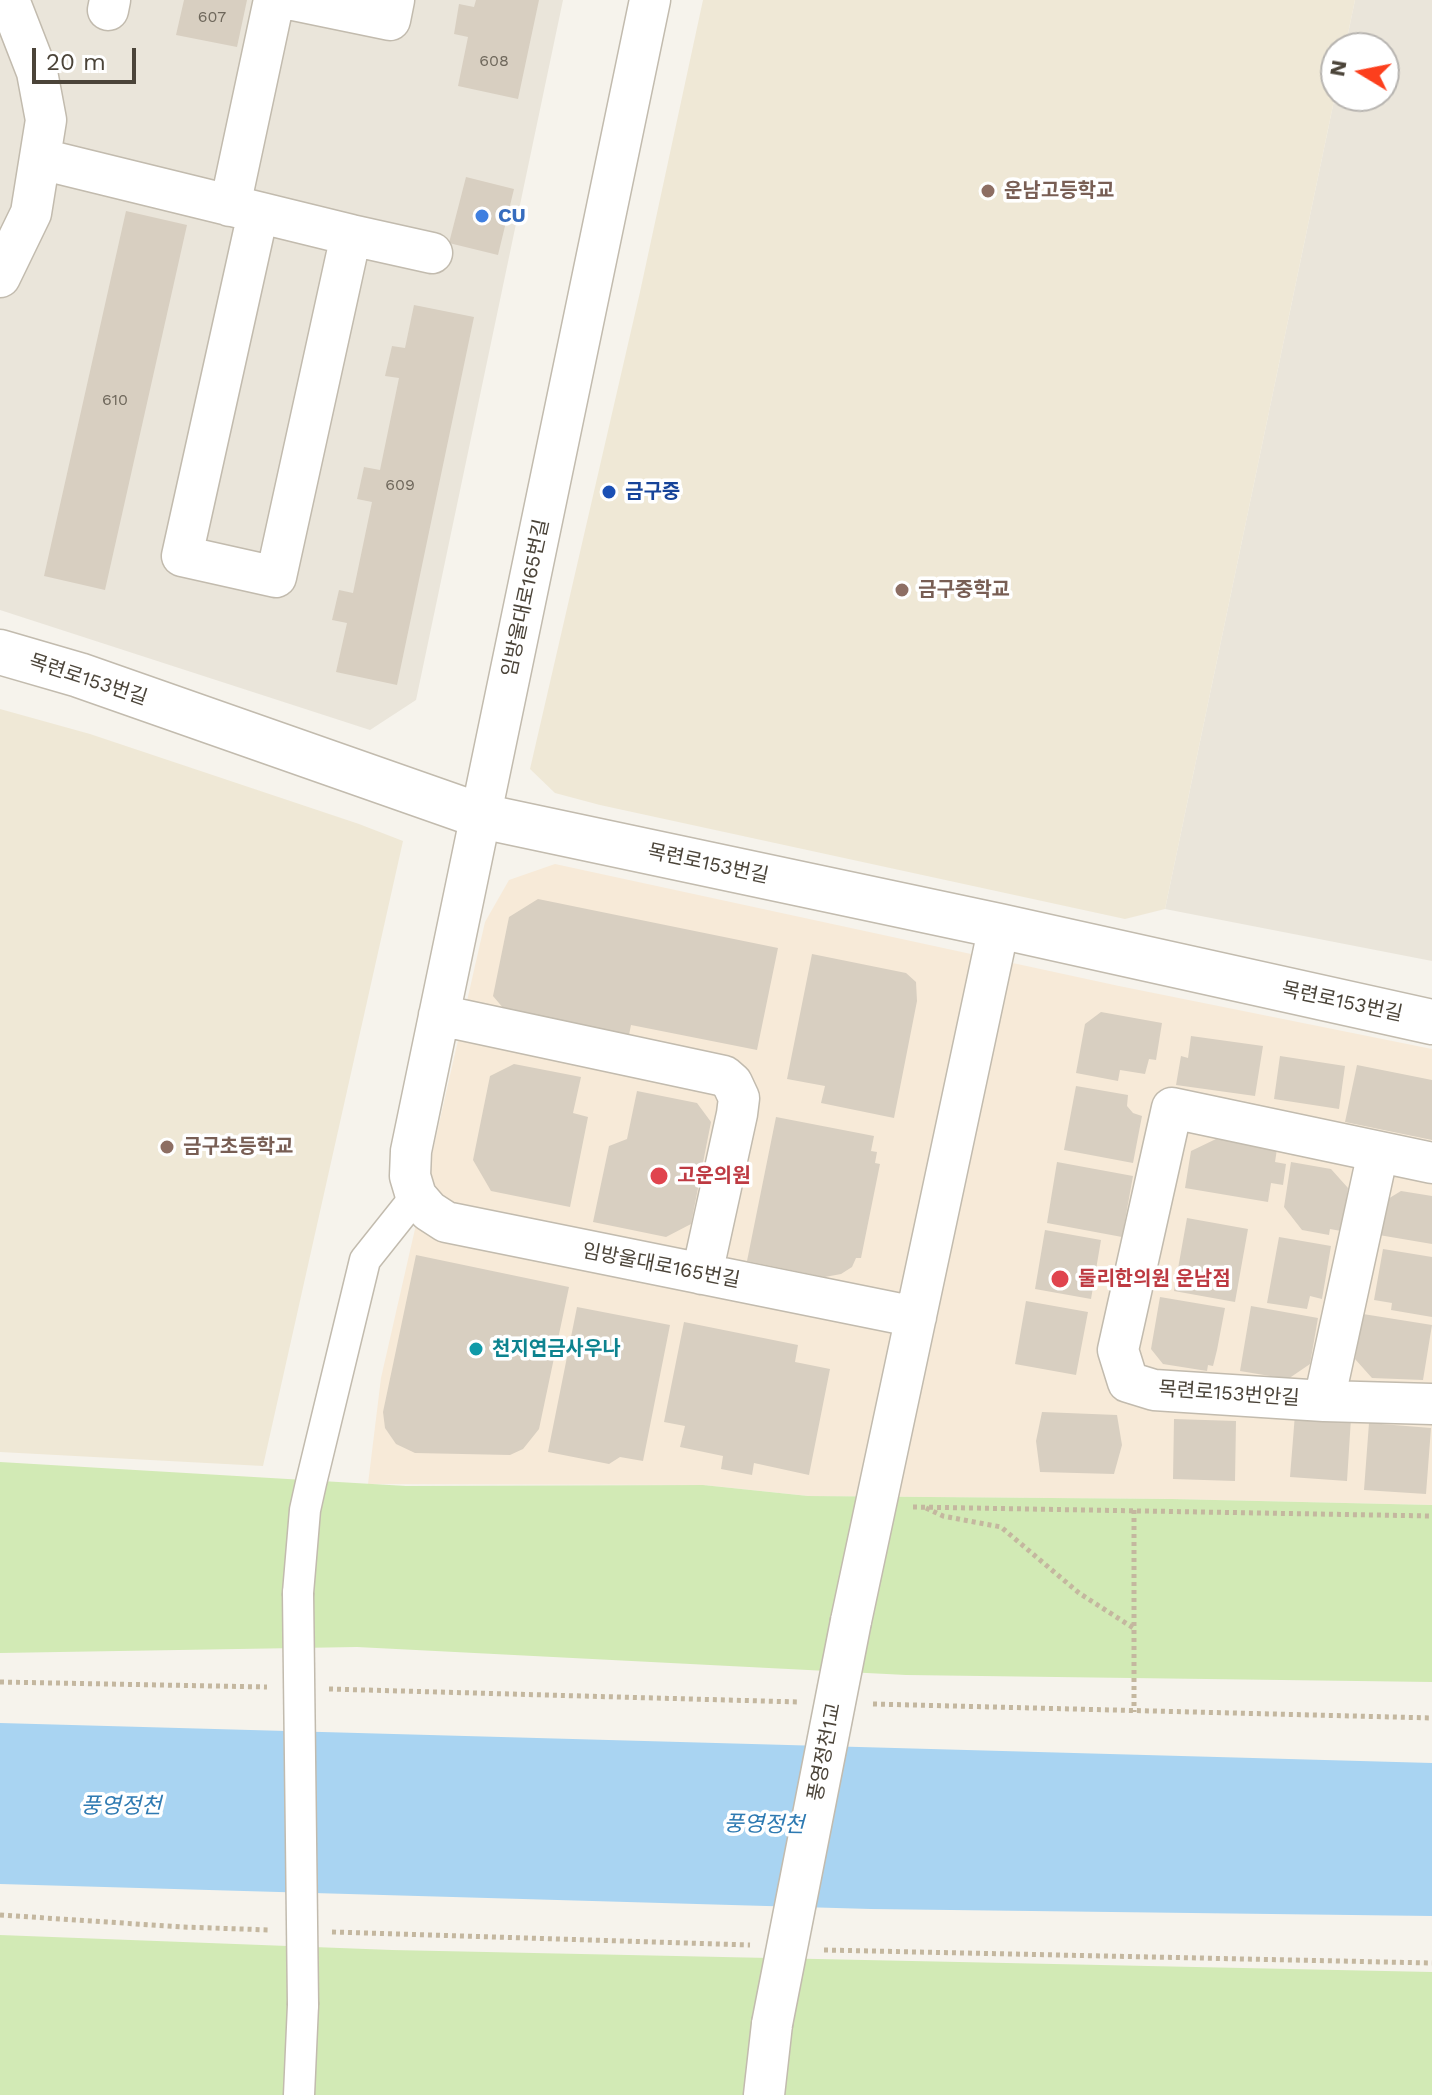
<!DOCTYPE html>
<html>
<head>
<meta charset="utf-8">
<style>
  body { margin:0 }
  #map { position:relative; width:1432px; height:2095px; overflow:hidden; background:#f6f3ec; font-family:"Work Sans",sans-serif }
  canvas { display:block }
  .north { position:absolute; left:1320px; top:32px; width:80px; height:80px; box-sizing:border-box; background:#fff; border:2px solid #b7b4b0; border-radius:50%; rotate:280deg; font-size:22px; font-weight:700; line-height:32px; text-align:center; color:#4b4439 }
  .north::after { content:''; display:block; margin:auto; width:28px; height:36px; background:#fc3f1d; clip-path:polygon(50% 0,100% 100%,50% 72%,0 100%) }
  .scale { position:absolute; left:32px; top:48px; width:104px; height:36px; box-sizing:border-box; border:4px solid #4b4439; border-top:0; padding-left:10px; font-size:24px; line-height:28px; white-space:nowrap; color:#4b4439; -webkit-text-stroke:6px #fff; paint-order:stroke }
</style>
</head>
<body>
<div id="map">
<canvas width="1432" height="2095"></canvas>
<div class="north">N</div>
<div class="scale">20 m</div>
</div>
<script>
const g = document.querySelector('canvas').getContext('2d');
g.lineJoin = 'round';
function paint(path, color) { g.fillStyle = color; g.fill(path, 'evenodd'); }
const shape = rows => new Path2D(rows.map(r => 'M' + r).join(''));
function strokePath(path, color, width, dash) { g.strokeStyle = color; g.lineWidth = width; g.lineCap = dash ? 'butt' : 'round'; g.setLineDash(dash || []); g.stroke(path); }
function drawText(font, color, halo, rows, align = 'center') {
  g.font = font + ' "Work Sans","Noto Sans KR",sans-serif'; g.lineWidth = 7; g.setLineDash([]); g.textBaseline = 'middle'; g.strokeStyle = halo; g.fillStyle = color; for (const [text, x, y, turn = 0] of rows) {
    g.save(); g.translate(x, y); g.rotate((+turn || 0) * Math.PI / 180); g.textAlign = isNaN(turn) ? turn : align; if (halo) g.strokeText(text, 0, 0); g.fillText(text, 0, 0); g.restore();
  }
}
const residential = shape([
  [0,0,563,0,416,700,370,730,0,610],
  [1355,0,1432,0,1432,961,1165,909,1336,91,1336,96,1384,96,1384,48,1345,48]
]);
const commercial = shape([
  [555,864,1119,986,1432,1049,1432,1505,1172,1499,808,1496,703,1485,368,1484,381,1378,485,922,509,880]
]);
const education = shape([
  [703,0,1355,0,1345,48,1336,48,1336,91,1165,909,1125,919,600,805,555,793,530,769,640,292],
  [0,709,90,734,359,824,403,841,263,1466,0,1452]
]);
const green = shape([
  [0,1462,406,1486,703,1485,808,1496,1172,1499,1432,1505,1432,1682,906,1675,357,1647,0,1653],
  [0,1935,392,1950,1432,1972,1432,2095,0,2095]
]);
const water = shape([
  [0,1723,1432,1763,1432,1916,871,1909,0,1884]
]);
const building = shape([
  [184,0,247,0,237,47,176,35],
  [476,0,539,0,518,99,458,86,468,37,454,34,459,4,474,7],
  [466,177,514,189,498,255,449,243],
  [126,211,187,225,105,590,44,576],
  [414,305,474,317,397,685,336,672,347,623,332,620,339,590,353,593,372,502,357,499,364,467,380,470,399,378,385,376,392,346,405,348],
  [538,899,778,948,757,1050,631,1025,628,1040,510,1016,493,996,509,917],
  [812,954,906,973,916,982,917,1001,894,1118,821,1103,825,1086,787,1079],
  [1101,1012,1162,1023,1156,1060,1149,1059,1145,1074,1120,1070,1118,1081,1076,1073,1085,1024],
  [1191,1036,1263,1046,1255,1096,1176,1085,1181,1056,1188,1058],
  [1280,1056,1345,1066,1339,1109,1274,1099],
  [514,1064,581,1077,573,1113,588,1117,570,1207,491,1191,473,1160,490,1076],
  [1357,1065,1432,1080,1432,1140,1345,1122],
  [1076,1086,1128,1095,1127,1106,1133,1113,1142,1116,1133,1163,1064,1150],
  [637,1091,697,1103,711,1122,691,1224,666,1237,593,1222,609,1146,627,1139],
  [776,1117,874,1136,871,1151,877,1152,875,1163,880,1164,861,1258,856,1258,852,1267,841,1274,825,1277,747,1261],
  [1216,1139,1277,1149,1275,1162,1286,1164,1283,1185,1271,1183,1268,1202,1185,1188,1191,1151],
  [1057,1162,1133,1176,1122,1237,1047,1223],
  [1291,1162,1331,1169,1348,1188,1341,1231,1330,1229,1329,1235,1302,1230,1284,1207],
  [1401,1191,1432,1196,1432,1244,1373,1234,1378,1205],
  [1187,1218,1248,1229,1235,1302,1174,1291],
  [1045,1230,1101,1240,1091,1299,1035,1289],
  [1279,1237,1331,1246,1322,1299,1310,1296,1307,1309,1267,1303],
  [1383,1249,1432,1257,1432,1317,1391,1310,1392,1303,1374,1300],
  [416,1255,569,1287,539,1429,523,1449,510,1455,415,1453,396,1444,385,1428,383,1412],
  [1160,1297,1225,1308,1217,1350,1213,1366,1208,1365,1207,1371,1163,1364,1151,1349],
  [1026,1301,1088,1312,1076,1375,1015,1364],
  [1251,1306,1318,1318,1310,1364,1288,1379,1240,1371],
  [577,1307,670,1325,643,1461,620,1457,609,1464,548,1452],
  [1363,1314,1432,1325,1423,1380,1372,1378,1355,1359],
  [684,1322,798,1345,795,1362,830,1369,809,1475,754,1463,752,1475,721,1469,723,1456,680,1447,685,1426,664,1422],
  [1042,1412,1117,1415,1122,1445,1114,1474,1040,1472,1036,1441],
  [1295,1414,1351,1418,1347,1481,1290,1477],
  [1174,1419,1236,1421,1235,1481,1173,1479],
  [1369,1423,1431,1428,1426,1494,1364,1490]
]);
const path = shape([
  [913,1507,1432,1516],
  [926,1508,943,1516,1001,1527,1079,1593,1135,1629],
  [1134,1510,1134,1712],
  [0,1682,267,1687],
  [329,1689,799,1702],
  [873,1704,1432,1718],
  [0,1915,183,1927,270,1930],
  [332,1932,750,1945],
  [824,1950,1432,1963]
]);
const pedestrian = shape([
  [298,1593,305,1510,311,1483,365,1260,416,1196],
  [299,2095,303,2005]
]);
const minor = shape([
  [293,0,390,20,394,0],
  [650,0,411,1151,410,1176,416,1196,429,1211,446,1222,916,1317],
  [108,10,110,0],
  [41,159,351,235,276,577,182,556,258,213],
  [230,206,274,0],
  [351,235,432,253],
  [0,277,31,213,46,120,37,72,9,0],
  [439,1015,724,1076,732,1083,739,1098,737,1114,702,1274],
  [1432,1163,1172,1108,1118,1350,1128,1382,1154,1390,1324,1401,1432,1404],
  [1324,1401,1378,1152],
  [851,1621,999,926],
  [764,2095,772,2024]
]);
const tertiary = shape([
  [0,652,79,675,481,816,999,926,1432,1022]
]);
const pedestrianBridge = shape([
  [298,1593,303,2005]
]);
const minorBridge = shape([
  [772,2024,851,1621]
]);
const markers = [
  [988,191,8,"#8d6e63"],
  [482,216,8,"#3f7fe0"],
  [609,492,8,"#1a4fb4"],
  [902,590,8,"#8d6e63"],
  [167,1147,8,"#8d6e63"],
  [659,1176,10,"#e0444e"],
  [1060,1279,10,"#e0444e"],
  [476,1349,8,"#0f9aa8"]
];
const numberNames = [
  ["607",212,17],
  ["608",494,61],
  ["610",115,400],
  ["609",400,485]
];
const educationNames = [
  ["운남고등학교",1004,191],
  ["금구중학교",918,590],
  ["금구초등학교",183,1147]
];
const shopNames = [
  ["CU",498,216]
];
const transitNames = [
  ["금구중",625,492]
];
const streetNames = [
  ["임방울대로165번길",526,598,-78],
  ["목련로153번길",88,680,18],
  ["목련로153번길",708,864,12],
  ["목련로153번길",1342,1002,12],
  ["임방울대로165번길",661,1266,11],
  ["목련로153번안길",1229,1394,4],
  ["풍영정천1교",825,1752,-79]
];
const healthNames = [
  ["고운의원",677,1176],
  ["둘리한의원 운남점",1078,1279]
];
const cultureNames = [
  ["천지연금사우나",492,1349]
];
const waterNames = [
  ["풍영정천",121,1807],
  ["풍영정천",764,1825,1]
];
paint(residential, '#eae5da');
paint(commercial, '#f7ead8');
paint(education, '#efe8d6');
paint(green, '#d2eab5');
paint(water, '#a9d4f2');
paint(building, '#d8cfc1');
strokePath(pedestrian, '#c2bbae', 33);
strokePath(minor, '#c2bbae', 43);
strokePath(tertiary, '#c2bbae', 47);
strokePath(path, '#c4b79f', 5, [4, 4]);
strokePath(pedestrian, '#fff', 30);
strokePath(minor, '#fff', 40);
strokePath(tertiary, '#fff', 44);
strokePath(pedestrianBridge, '#c2bbae', 33, []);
strokePath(minorBridge, '#c2bbae', 43, []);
strokePath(pedestrianBridge, '#fff', 30);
strokePath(minorBridge, '#fff', 40);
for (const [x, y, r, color] of markers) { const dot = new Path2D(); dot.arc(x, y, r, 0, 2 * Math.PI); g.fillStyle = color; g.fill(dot); strokePath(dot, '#fff', 3); }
drawText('16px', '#6e675b', null, numberNames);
drawText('bold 20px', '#785e54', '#fff', educationNames, 'left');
drawText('bold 20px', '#366cbe', '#fff', shopNames, 'left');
drawText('bold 20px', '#164399', '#fff', transitNames, 'left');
drawText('20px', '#4b4439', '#fff', streetNames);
drawText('bold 20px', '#be3a42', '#fff', healthNames, 'left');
drawText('bold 20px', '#0d838f', '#fff', cultureNames, 'left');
drawText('italic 22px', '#2e7ab2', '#fff', waterNames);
</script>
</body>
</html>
